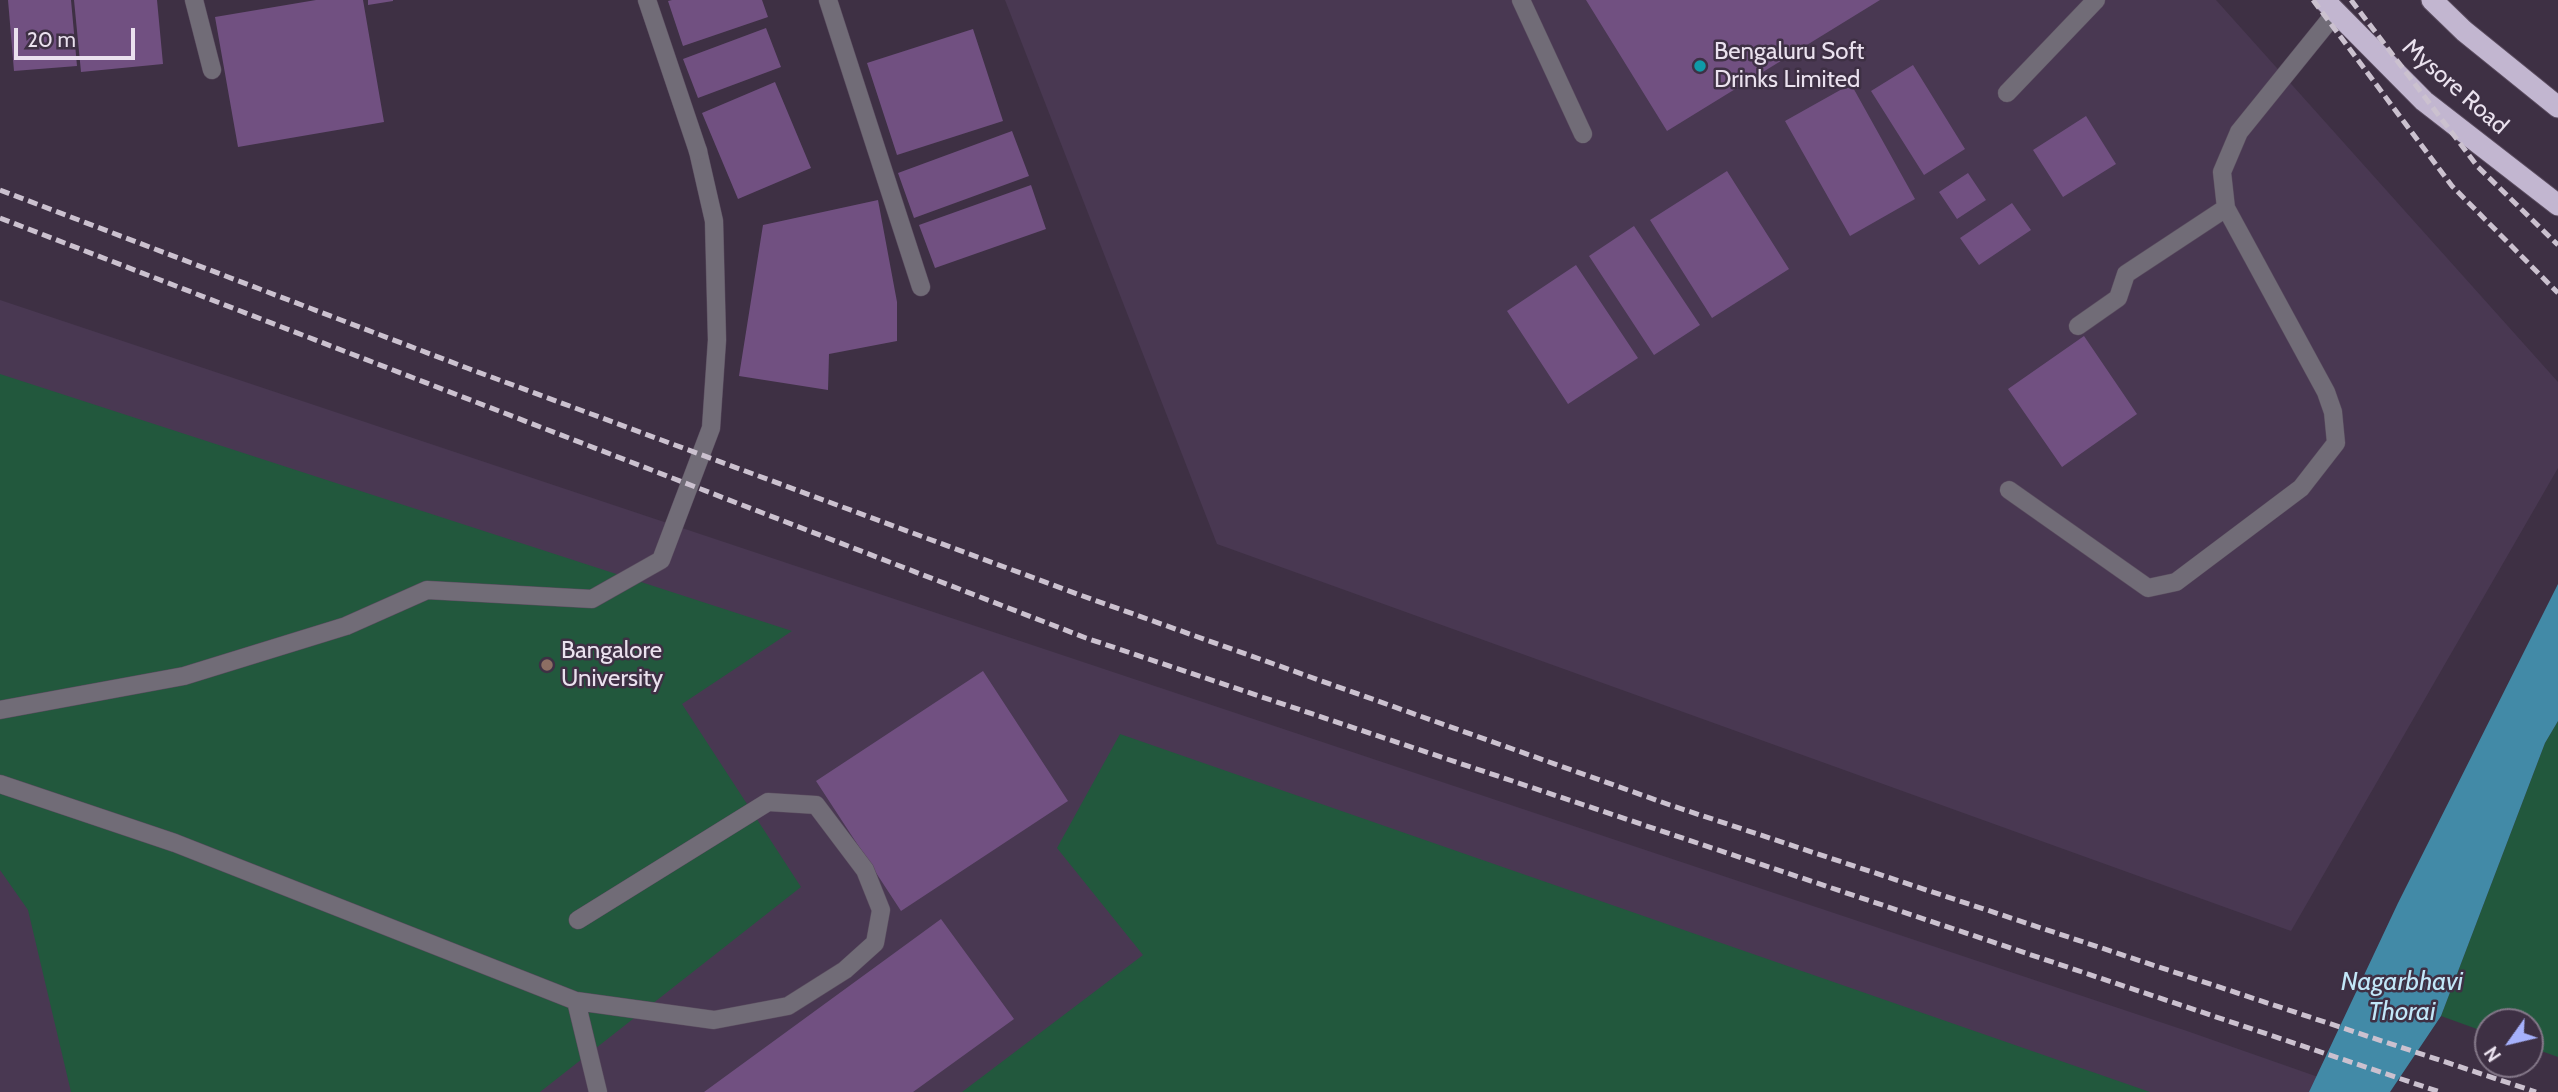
<!DOCTYPE html>
<html>
<head>
<meta charset="utf-8">
<style>
  body { margin:0 }
  #map { position:relative; width:2558px; height:1092px; overflow:hidden; background:#3e3044; font-family:Cabin,sans-serif }
  canvas { display:block }
  .north { position:absolute; left:2474px; top:1008px; width:70px; height:70px; box-sizing:border-box; background:#3e3044; border:2px solid #837788; border-radius:50%; rotate:236deg; font-size:19px; font-weight:700; line-height:28px; text-align:center; color:#eae1ee }
  .north::after { content:''; display:block; margin:auto; width:24px; height:32px; background:#a6b1fc; clip-path:polygon(50% 0,100% 100%,50% 72%,0 100%) }
  .scale { position:absolute; left:14px; top:28px; width:121px; height:32px; box-sizing:border-box; border:4px solid #eae1ee; border-top:0; padding-left:9px; font-size:21px; line-height:24px; white-space:nowrap; color:#eae1ee; -webkit-text-stroke:5px #3e3044; paint-order:stroke }
</style>
</head>
<body>
<div id="map">
<canvas width="2558" height="1092"></canvas>
<div class="north">N</div>
<div class="scale">20 m</div>
</div>
<script>
const g = document.querySelector('canvas').getContext('2d');
g.lineJoin = 'round';
function paint(path, color) { g.fillStyle = color; g.fill(path, 'evenodd'); }
const shape = rows => new Path2D(rows.map(r => 'M' + r).join(''));
function strokePath(path, color, width, dash) { g.strokeStyle = color; g.lineWidth = width; g.lineCap = dash ? 'butt' : 'round'; g.setLineDash(dash || []); g.stroke(path); }
function drawText(font, color, halo, rows, align = 'center') {
  g.font = font + ' Cabin,sans-serif'; g.lineWidth = 5; g.setLineDash([]); g.textBaseline = 'middle'; g.strokeStyle = halo; g.fillStyle = color; for (const [text, x, y, turn = 0] of rows) {
    g.save(); g.translate(x, y); g.rotate((+turn || 0) * Math.PI / 180); g.textAlign = isNaN(turn) ? turn : align; if (halo) g.strokeText(text, 0, 0); g.fillText(text, 0, 0); g.restore();
  }
}
const built = shape([
  [1005,0,2216,0,2558,382,2558,468,2291,931,1217,544],
  [0,300,2187,1031,2361,1092,0,1092]
]);
const green = shape([
  [0,374,792,631,682,704,801,887,540,1092,71,1092,28,910,0,870],
  [2558,721,2558,1057,2530,1047,2530,1022,2488,1022,2488,1033,2441,1016,2545,743],
  [1120,734,2150,1092,962,1092,1143,955,1057,848]
]);
const water = shape([
  [2558,584,2558,721,2545,743,2441,1016,2390,1092,2309,1092,2398,903]
]);
const building = shape([
  [8,0,71,0,77,66,14,71],
  [74,0,157,0,163,64,81,72],
  [316,0,363,0,384,122,238,147,215,17],
  [368,0,393,0,393,1,368,5],
  [672,0,762,0,768,17,683,46,668,1],
  [1586,0,1880,0,1667,131],
  [766,28,781,67,698,98,683,59],
  [973,29,1003,121,897,155,867,63],
  [1913,65,1965,149,1924,175,1871,91],
  [775,82,811,168,738,199,702,113],
  [1851,84,1915,199,1850,236,1785,121],
  [2086,116,2116,164,2063,197,2033,150],
  [1012,131,1029,176,914,218,898,173],
  [1727,171,1789,269,1712,318,1650,220],
  [1968,173,1986,200,1957,219,1939,192],
  [1031,185,1046,229,935,268,919,225],
  [878,200,897,302,897,341,829,354,828,390,739,376,763,225],
  [2012,203,2031,230,1979,265,1960,238],
  [1634,226,1700,325,1654,355,1589,256],
  [1576,265,1638,358,1568,404,1507,311],
  [2084,336,2137,414,2062,467,2008,389],
  [983,671,1068,801,901,911,816,781],
  [941,919,1014,1019,913,1092,704,1092]
]);
const lane = shape([
  [1521,0,1583,134],
  [0,710,184,676,346,626,427,590,592,599,661,560,711,428,717,340,714,221,698,151],
  [0,784,175,843,576,1001,714,1020,788,1006,845,970,875,943,881,910,865,870,816,805,768,802,578,920],
  [576,1001,598,1092]
]);
const street = shape([
  [194,0,212,70],
  [647,0,698,151],
  [828,0,921,287],
  [2007,93,2096,0],
  [2078,326,2118,298,2126,274,2226,208],
  [2009,490,2148,588,2176,582,2301,488,2336,443,2333,412,2326,392,2226,208,2222,172,2239,132,2336,12]
]);
const highway = shape([
  [2324,0,2424,101,2558,205],
  [2432,0,2464,31,2558,107]
]);
const rail = shape([
  [2313,0,2452,186,2558,293],
  [2351,0,2478,167,2558,245],
  [0,190,467,368,1080,595,1670,805,2536,1092],
  [0,218,1086,638,2440,1092]
]);
const markers = [
  [1700,66,7,"#0f9aa8"],
  [547,665,7,"#8d6e63"]
];
const poiNames = [
  ["Bengaluru Soft",1714,52],
  ["Drinks Limited",1714,80],
  ["Bangalore",561,651],
  ["University",561,679]
];
const streetNames = [
  ["Mysore Road",2455,87,41]
];
const waterNames = [
  ["Nagarbhavi",2402,982],
  ["Thorai",2402,1012]
];
paint(built, '#493852');
paint(green, '#22583d');
paint(water, '#428aa7');
paint(building, '#715081');
strokePath(lane, '#5a4c5f', 19);
strokePath(street, '#5a4c5f', 19);
strokePath(highway, '#5a4c5f', 23);
strokePath(lane, '#716c77', 18);
strokePath(street, '#716c77', 18);
strokePath(highway, '#c2b6d0', 21);
strokePath(rail, '#cbc1cf', 5, [10, 5]);
for (const [x, y, r, color] of markers) { const dot = new Path2D(); dot.arc(x, y, r, 0, 2 * Math.PI); g.fillStyle = color; g.fill(dot); strokePath(dot, '#3e3044', 2.5); }
drawText('24px', '#eae1ee', '#3e3044', poiNames, 'left');
drawText('24px', '#eae1ee', '#3e3044', streetNames);
drawText('italic 26px', '#c2e7f8', '#3e3044', waterNames);
</script>
</body>
</html>
